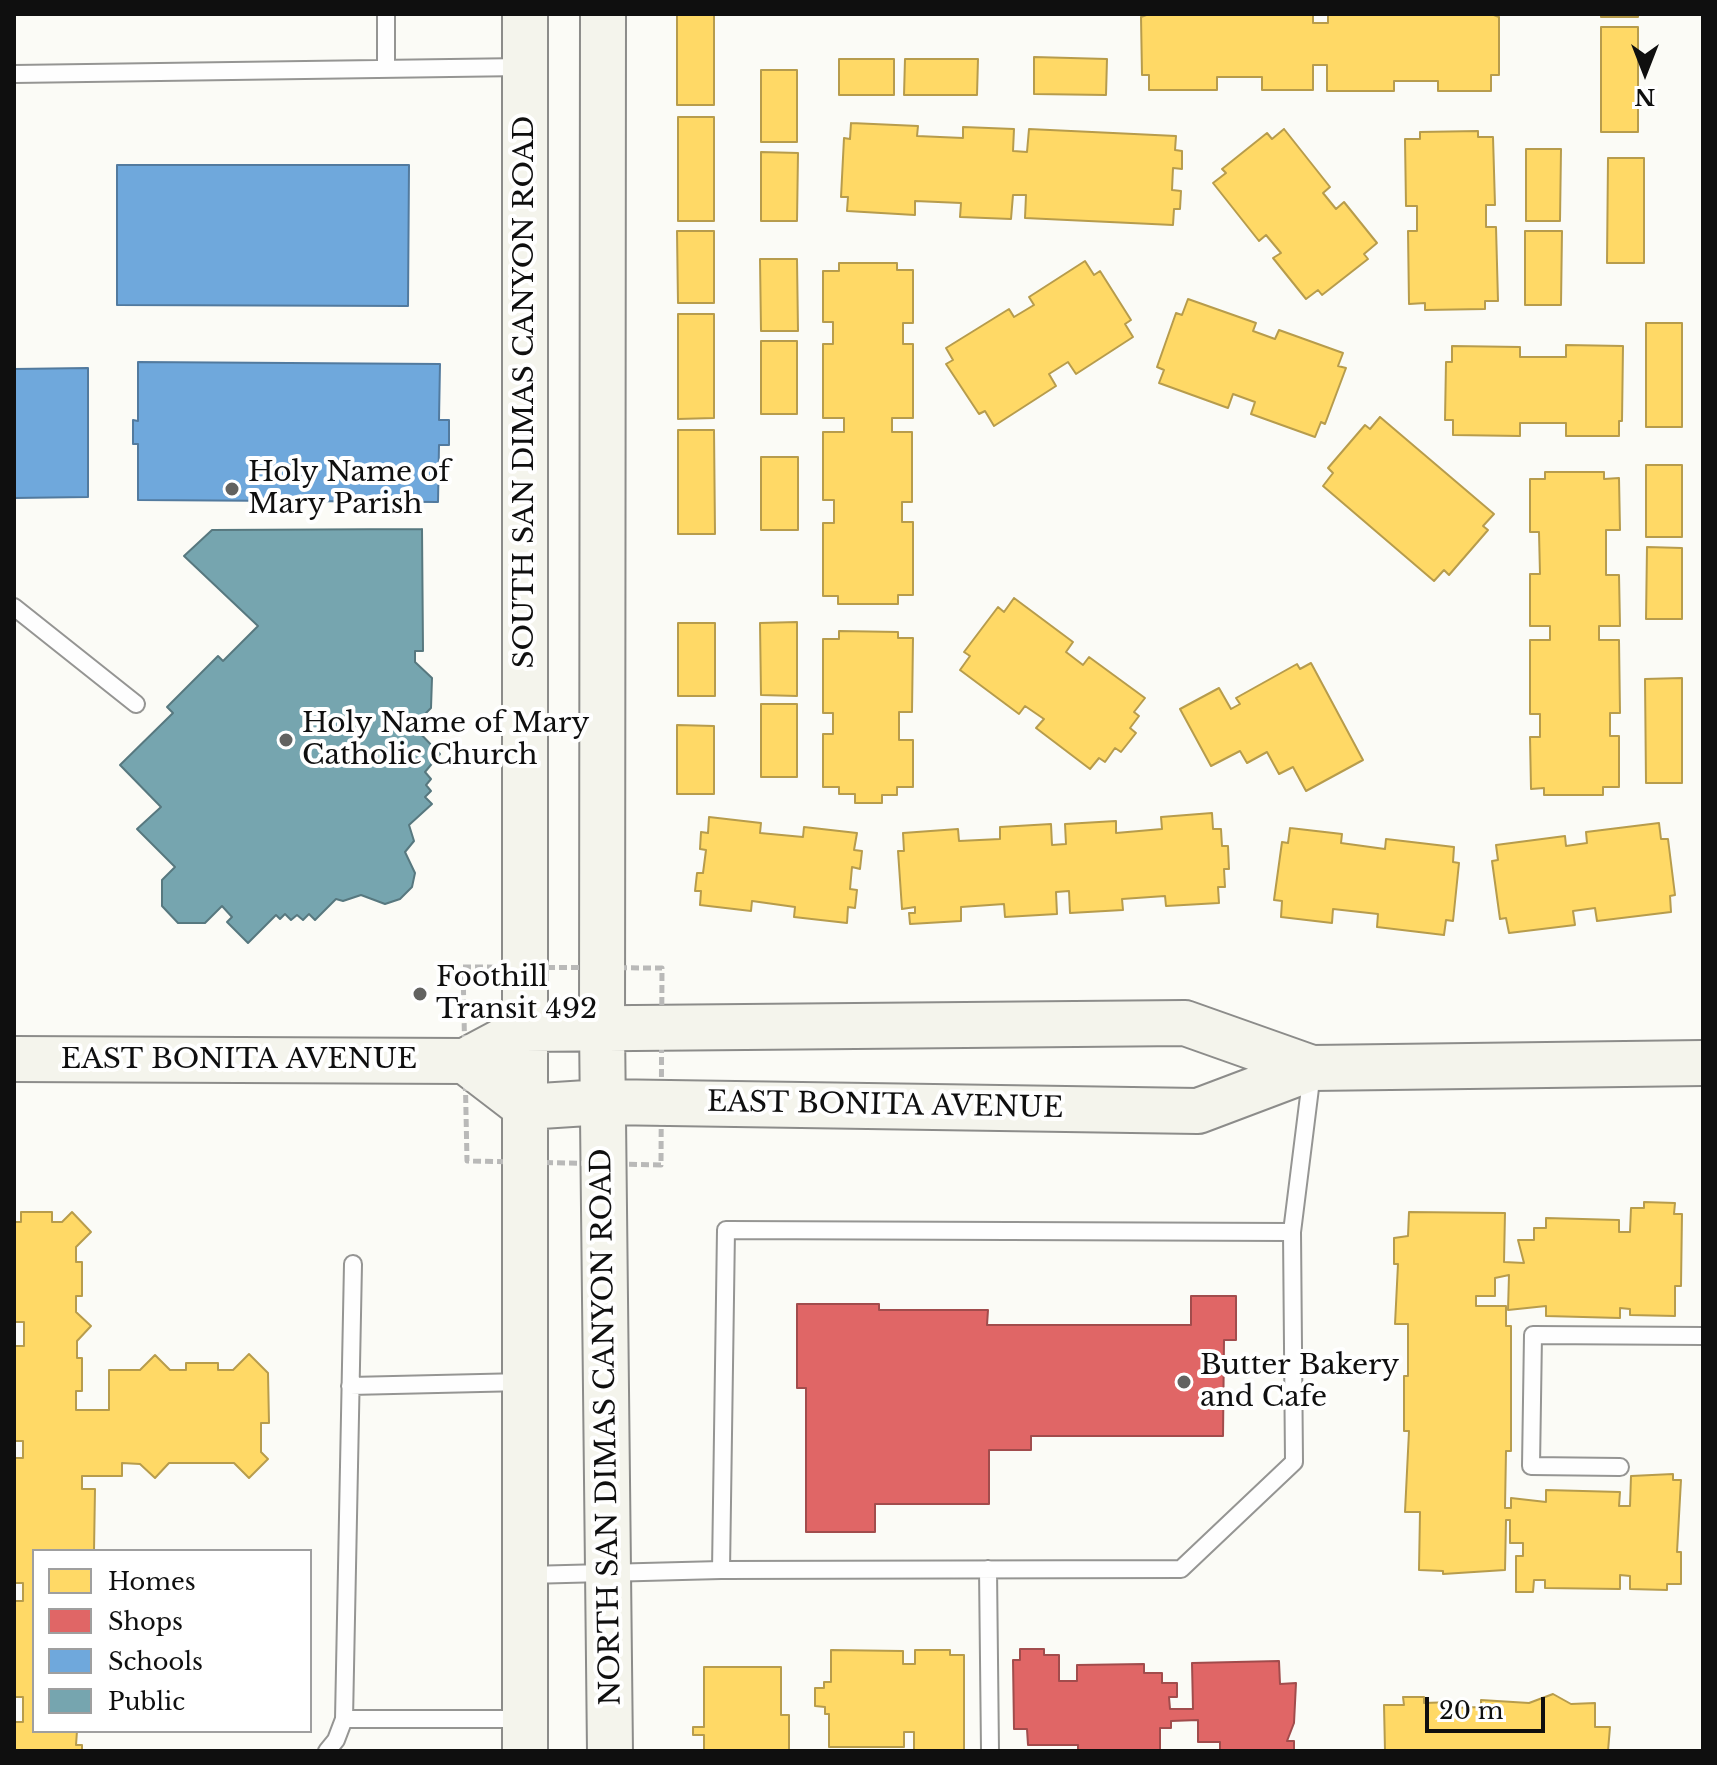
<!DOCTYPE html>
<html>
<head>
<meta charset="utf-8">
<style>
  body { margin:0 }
  #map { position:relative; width:1717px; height:1765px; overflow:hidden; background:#fbfbf6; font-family:"Libre Baskerville",serif }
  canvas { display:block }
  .frame { position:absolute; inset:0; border:16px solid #0f0f0f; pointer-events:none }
  .legend { position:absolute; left:32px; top:1549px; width:280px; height:184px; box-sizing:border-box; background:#fff; border:2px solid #9f9f9f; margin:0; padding:10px 14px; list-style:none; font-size:24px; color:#0f0f0f }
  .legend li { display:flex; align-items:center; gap:16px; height:40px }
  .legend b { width:40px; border:2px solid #9f9f9f }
  .north { position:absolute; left:1605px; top:32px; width:80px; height:80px; -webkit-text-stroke:6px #fff; paint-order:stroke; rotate:180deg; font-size:22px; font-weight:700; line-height:32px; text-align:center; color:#0f0f0f }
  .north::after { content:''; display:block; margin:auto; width:28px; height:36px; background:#0f0f0f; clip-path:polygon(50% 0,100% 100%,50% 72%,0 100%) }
  .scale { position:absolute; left:1425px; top:1697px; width:120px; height:36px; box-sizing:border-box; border:4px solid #0f0f0f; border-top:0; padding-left:10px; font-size:24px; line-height:28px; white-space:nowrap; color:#0f0f0f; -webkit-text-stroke:6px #fff; paint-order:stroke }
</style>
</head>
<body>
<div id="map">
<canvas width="1717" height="1765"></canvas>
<div class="frame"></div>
<ul class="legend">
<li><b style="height:22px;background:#ffd966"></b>Homes</li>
<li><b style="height:22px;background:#e06666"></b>Shops</li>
<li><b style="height:22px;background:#6fa8dc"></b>Schools</li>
<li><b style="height:22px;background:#76a5af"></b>Public</li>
</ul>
<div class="north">N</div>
<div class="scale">20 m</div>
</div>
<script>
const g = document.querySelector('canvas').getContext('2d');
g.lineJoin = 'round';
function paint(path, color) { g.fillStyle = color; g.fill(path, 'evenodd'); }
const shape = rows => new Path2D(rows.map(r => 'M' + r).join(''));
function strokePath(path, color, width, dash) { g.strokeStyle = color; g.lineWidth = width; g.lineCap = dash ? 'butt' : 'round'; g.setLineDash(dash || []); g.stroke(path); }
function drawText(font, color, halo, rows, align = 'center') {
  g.font = font + ' "Libre Baskerville",serif'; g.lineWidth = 8; g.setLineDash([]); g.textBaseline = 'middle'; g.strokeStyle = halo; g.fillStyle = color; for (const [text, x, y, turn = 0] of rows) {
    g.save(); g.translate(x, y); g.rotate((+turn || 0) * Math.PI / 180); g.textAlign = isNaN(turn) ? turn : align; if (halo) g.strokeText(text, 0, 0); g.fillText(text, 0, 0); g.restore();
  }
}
const homes = shape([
  [677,14,714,14,714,105,677,105,677,14],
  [1149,14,1313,14,1313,23,1328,23,1328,14,1491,14,1499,17,1499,75,1491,75,1491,91,1438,91,1438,81,1394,81,1394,91,1327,91,1327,65,1313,65,1313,90,1262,90,1262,77,1217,77,1217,90,1149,90,1149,75,1142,75,1141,17,1149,14],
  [1601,14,1638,14,1638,17,1601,17,1601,14],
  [1601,27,1638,27,1638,132,1601,132,1601,27],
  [1034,57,1107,59,1106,95,1034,94,1034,57],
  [839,59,894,59,894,95,839,95,839,59],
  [905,59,978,59,977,95,904,95,905,59],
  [761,70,797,70,797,142,761,142,761,70],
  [678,117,714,117,714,221,678,221,678,117],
  [851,123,918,126,917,136,963,138,963,127,1014,129,1013,151,1027,152,1029,129,1176,136,1175,150,1182,151,1182,169,1173,168,1172,190,1181,191,1180,209,1174,209,1173,225,1025,218,1026,195,1013,195,1011,219,960,217,961,203,915,201,915,215,847,211,848,197,841,197,844,138,850,139,851,123],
  [1284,129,1330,187,1323,193,1336,209,1344,202,1377,243,1364,254,1368,259,1322,295,1318,290,1306,299,1273,258,1281,253,1266,235,1259,241,1213,183,1226,173,1222,169,1267,133,1272,139,1284,129],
  [1478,131,1478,137,1493,137,1495,205,1486,205,1486,227,1496,227,1498,301,1485,301,1485,309,1425,310,1425,303,1409,304,1408,231,1417,231,1417,206,1406,206,1405,139,1420,139,1420,132,1478,131],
  [1526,149,1561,149,1560,221,1526,221,1526,149],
  [761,152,798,153,797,221,761,221,761,152],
  [1608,158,1644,158,1644,263,1607,263,1608,158],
  [677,231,714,231,714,303,678,303,677,231],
  [1525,231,1562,231,1561,305,1525,305,1525,231],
  [760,259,797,259,798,331,761,331,760,259],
  [1085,261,1094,275,1100,271,1131,320,1125,324,1133,337,1076,374,1068,362,1049,374,1056,386,994,426,985,411,979,414,946,364,953,360,946,348,1009,309,1014,317,1034,305,1029,297,1085,261],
  [839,263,897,263,897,270,913,270,913,323,903,323,903,344,913,344,913,418,892,418,892,432,912,432,912,502,902,502,902,522,913,522,913,595,898,595,898,604,838,604,838,596,823,596,823,523,834,523,834,500,823,500,823,432,844,432,844,418,823,418,823,344,833,344,833,322,823,322,823,271,839,271,839,263],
  [1188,299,1256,323,1253,331,1275,339,1279,330,1343,353,1338,366,1346,368,1325,424,1321,422,1315,437,1251,414,1255,402,1233,394,1228,408,1159,383,1164,370,1157,367,1176,313,1182,315,1188,299],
  [678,314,714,314,714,418,678,419,678,314],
  [1646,323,1682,323,1682,427,1646,427,1646,323],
  [761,341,797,341,797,414,761,414,761,341],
  [1566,345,1623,346,1622,421,1619,421,1619,436,1566,436,1566,423,1520,423,1520,436,1453,435,1453,420,1445,420,1446,362,1452,362,1452,346,1520,347,1520,357,1566,357,1566,345],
  [1380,417,1494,514,1483,526,1488,530,1449,575,1444,570,1434,581,1323,486,1333,473,1328,468,1365,425,1370,429,1380,417],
  [678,430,714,430,715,534,678,534,678,430],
  [761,457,798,457,798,530,761,530,761,457],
  [1646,465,1682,465,1682,537,1646,537,1646,465],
  [1545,472,1604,472,1604,479,1619,478,1620,530,1606,530,1606,575,1619,575,1620,626,1599,626,1599,640,1619,640,1620,713,1610,713,1610,736,1619,736,1619,787,1603,787,1603,795,1544,795,1544,788,1531,789,1530,737,1540,737,1540,714,1530,714,1530,640,1550,640,1550,626,1530,626,1530,574,1540,574,1539,532,1530,532,1530,479,1545,479,1545,472],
  [1647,547,1682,548,1682,619,1646,619,1647,547],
  [1014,598,1073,642,1066,652,1083,665,1089,657,1145,698,1134,712,1139,716,1130,728,1136,733,1121,752,1115,748,1105,762,1099,758,1090,769,1036,728,1044,719,1025,706,1019,714,960,670,970,656,964,652,998,607,1004,612,1014,598],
  [797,622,797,696,761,695,760,623,797,622],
  [678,623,715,623,715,696,678,696,678,623],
  [839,631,898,632,898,638,913,638,912,712,899,712,899,740,913,740,913,787,897,787,897,795,882,795,882,803,855,803,855,794,839,794,839,787,823,787,823,734,833,734,833,713,823,713,823,639,839,639,839,631],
  [1311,663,1363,760,1306,791,1293,767,1279,774,1267,752,1247,763,1240,751,1211,766,1180,709,1219,688,1231,709,1240,704,1236,698,1297,664,1300,669,1311,663],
  [1682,678,1682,783,1646,783,1645,679,1682,678],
  [761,704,797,704,797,777,761,777,761,704],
  [677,725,714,726,714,794,677,794,677,725],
  [1212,813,1213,829,1221,829,1222,846,1228,846,1229,869,1224,869,1225,887,1218,887,1219,903,1166,906,1165,896,1122,899,1123,910,1070,913,1069,891,1056,892,1057,914,1005,917,1004,904,961,907,961,921,910,924,909,913,915,913,915,907,902,909,898,851,904,851,903,833,958,829,959,841,1000,839,1000,827,1051,824,1052,845,1066,844,1065,824,1116,821,1116,833,1162,829,1161,817,1212,813],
  [709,817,761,823,760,833,803,837,804,827,857,833,854,850,862,851,860,869,852,867,850,889,857,890,855,908,848,907,847,923,794,917,795,907,752,901,751,911,700,905,701,891,695,891,697,873,703,873,706,850,700,849,701,832,708,833,709,817],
  [1659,823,1661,839,1668,839,1675,895,1670,896,1671,912,1597,921,1595,908,1573,911,1575,925,1509,933,1506,918,1500,919,1492,861,1498,860,1496,845,1565,836,1566,846,1587,843,1586,832,1659,823],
  [1290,828,1342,834,1341,843,1385,849,1386,839,1454,847,1453,862,1459,863,1453,921,1446,920,1444,935,1377,927,1378,914,1333,909,1332,923,1281,917,1282,901,1274,900,1282,842,1288,843,1290,828],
  [1644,1202,1675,1203,1674,1214,1682,1214,1681,1286,1675,1286,1675,1316,1630,1315,1630,1309,1620,1308,1620,1318,1546,1316,1546,1306,1508,1310,1509,1275,1495,1278,1495,1296,1476,1296,1476,1306,1506,1306,1506,1326,1511,1326,1511,1451,1506,1451,1505,1508,1511,1508,1511,1498,1546,1502,1546,1490,1620,1492,1619,1506,1630,1506,1631,1476,1673,1474,1673,1480,1681,1480,1677,1552,1681,1552,1681,1584,1667,1584,1667,1590,1630,1589,1630,1576,1620,1575,1620,1589,1545,1588,1545,1580,1534,1580,1533,1592,1516,1592,1516,1556,1523,1556,1523,1543,1510,1543,1510,1520,1506,1520,1505,1570,1443,1574,1443,1571,1419,1570,1420,1512,1405,1512,1409,1431,1404,1431,1404,1376,1408,1376,1408,1324,1395,1324,1398,1264,1394,1264,1394,1238,1408,1236,1409,1212,1505,1213,1504,1262,1524,1263,1518,1240,1534,1240,1534,1228,1546,1228,1546,1218,1619,1220,1619,1232,1630,1232,1631,1208,1644,1208,1644,1202],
  [21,1212,52,1212,52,1222,62,1222,72,1212,91,1232,76,1247,76,1262,82,1262,82,1296,76,1296,76,1312,91,1326,77,1341,77,1358,82,1358,82,1391,76,1391,76,1410,109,1410,109,1370,140,1370,155,1355,170,1370,186,1370,186,1363,218,1363,218,1370,233,1370,249,1354,268,1373,269,1423,261,1423,261,1452,268,1459,249,1478,234,1463,169,1463,155,1478,140,1464,122,1463,122,1476,82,1476,82,1489,95,1489,94,1551,34,1551,34,1731,77,1731,76,1745,82,1745,82,1751,14,1751,14,1722,23,1722,23,1697,14,1697,14,1601,23,1601,23,1583,14,1583,14,1458,23,1458,23,1441,14,1441,14,1346,24,1346,24,1322,14,1322,14,1222,21,1222,21,1212],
  [831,1650,903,1651,903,1664,915,1664,915,1650,950,1650,950,1655,964,1655,964,1751,914,1751,914,1732,904,1732,904,1747,829,1747,829,1714,825,1714,825,1707,815,1706,815,1688,824,1688,824,1682,831,1682,831,1650],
  [704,1667,781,1667,781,1715,789,1715,789,1751,692,1751,704,1750,704,1735,693,1735,693,1727,704,1727,704,1667],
  [1553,1694,1571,1704,1595,1703,1595,1727,1610,1727,1608,1751,1385,1751,1384,1705,1404,1705,1403,1697,1424,1697,1424,1703,1453,1702,1453,1708,1481,1707,1481,1700,1529,1703,1553,1694]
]);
const shops = shape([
  [1191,1296,1236,1296,1236,1340,1224,1340,1223,1436,1031,1436,1031,1450,989,1450,989,1504,875,1504,875,1532,806,1532,806,1388,797,1388,797,1304,879,1304,879,1310,988,1310,987,1325,1191,1325,1191,1296],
  [1020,1649,1044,1649,1044,1655,1059,1655,1059,1681,1077,1681,1077,1665,1144,1664,1144,1673,1162,1673,1162,1683,1177,1683,1177,1697,1169,1697,1170,1709,1193,1709,1192,1663,1279,1661,1280,1684,1296,1683,1294,1723,1287,1741,1294,1741,1294,1751,1220,1751,1220,1742,1198,1742,1198,1720,1171,1721,1171,1728,1160,1728,1160,1751,1078,1751,1078,1745,1028,1745,1027,1729,1014,1729,1013,1660,1020,1660,1020,1649]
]);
const schools = shape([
  [117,165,409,165,408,306,117,305,117,165],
  [138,362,440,364,439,420,449,420,449,445,439,445,438,502,138,500,138,444,133,444,133,420,138,421,138,362],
  [88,368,88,497,14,498,14,369,88,368]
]);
const public = shape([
  [422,529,423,651,415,651,415,662,432,678,431,708,413,726,440,754,425,772,431,779,426,785,431,791,425,797,432,804,409,825,414,841,405,852,415,873,412,887,400,899,385,904,361,895,343,901,336,899,315,920,309,914,303,920,297,915,291,920,285,914,280,919,276,915,248,943,227,922,232,917,222,906,205,923,178,923,162,906,162,880,175,867,137,829,161,807,120,765,173,713,167,707,218,656,223,661,258,626,184,556,212,530,422,529]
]);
const path = shape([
  [463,967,662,968,661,1165,467,1161,463,967]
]);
const lane = shape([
  [386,14,386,69],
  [14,74,523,67],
  [14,607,136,704],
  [350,1386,524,1382],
  [1620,1467,1531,1466,1533,1335,1703,1336],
  [988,1569,990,1751],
  [721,1570,726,1230,1292,1232],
  [527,1575,721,1570,1181,1569,1294,1462,1292,1232,1312,1072],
  [344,1719,523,1719],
  [327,1751,336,1740,344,1719,353,1264]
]);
const secondary = shape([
  [525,14,525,1751],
  [603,14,602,1027,610,1751],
  [14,1059,465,1061,525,1029,1185,1023,1312,1068],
  [465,1061,525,1107,603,1102,1198,1111,1312,1068,1703,1063]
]);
const markers = [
  [232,489,8,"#626260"],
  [286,740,8,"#626260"],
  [420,994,8,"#626260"],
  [1184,1382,8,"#626260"]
];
const streetNames = [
  ["SOUTH SAN DIMAS CANYON ROAD",525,392,-90],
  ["EAST BONITA AVENUE",239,1060],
  ["EAST BONITA AVENUE",885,1106,1],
  ["NORTH SAN DIMAS CANYON ROAD",607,1427,-91]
];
const poiNames = [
  ["Holy Name of",248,473],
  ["Mary Parish",248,505],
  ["Holy Name of Mary",302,724],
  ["Catholic Church",302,756],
  ["Foothill",436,978],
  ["Transit 492",436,1010],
  ["Butter Bakery",1200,1366],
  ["and Cafe",1200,1398]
];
paint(homes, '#ffd966');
strokePath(homes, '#b79c4c', 2);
paint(shops, '#e06666');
strokePath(shops, '#a14c4c', 2);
paint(schools, '#6fa8dc');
strokePath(schools, '#527a9e', 2);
paint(public, '#76a5af');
strokePath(public, '#57787f', 2);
strokePath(lane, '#959593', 20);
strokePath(secondary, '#8c8c8a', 48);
strokePath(path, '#b9b9b8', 5, [8, 4]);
strokePath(lane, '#fefefe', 16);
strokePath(secondary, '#f4f4ec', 44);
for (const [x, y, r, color] of markers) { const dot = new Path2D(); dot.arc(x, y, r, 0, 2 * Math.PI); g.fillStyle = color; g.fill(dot); strokePath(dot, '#fff', 3); }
drawText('28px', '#0f0f0f', '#fff', streetNames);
drawText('28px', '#0f0f0f', '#fff', poiNames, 'left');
</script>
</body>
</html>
